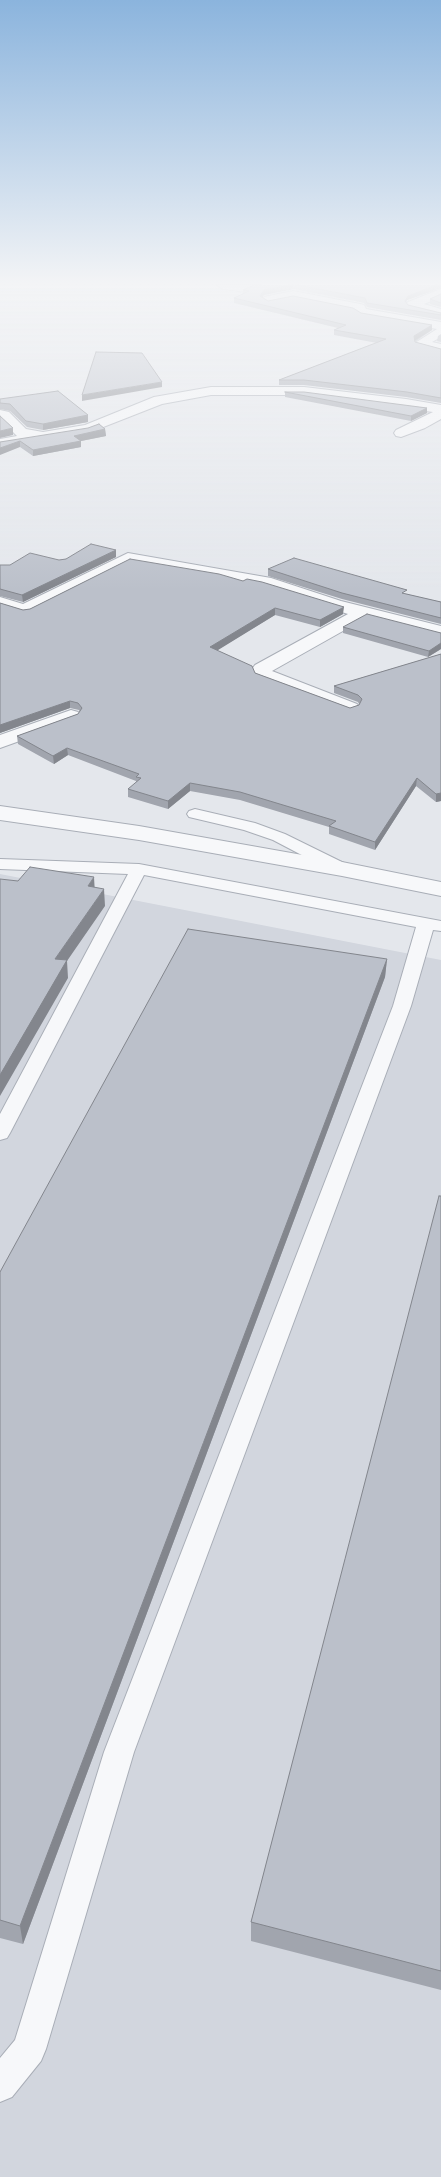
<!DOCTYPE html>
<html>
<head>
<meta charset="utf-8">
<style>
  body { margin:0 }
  canvas { display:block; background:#e4e7ec }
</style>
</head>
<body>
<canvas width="441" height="2177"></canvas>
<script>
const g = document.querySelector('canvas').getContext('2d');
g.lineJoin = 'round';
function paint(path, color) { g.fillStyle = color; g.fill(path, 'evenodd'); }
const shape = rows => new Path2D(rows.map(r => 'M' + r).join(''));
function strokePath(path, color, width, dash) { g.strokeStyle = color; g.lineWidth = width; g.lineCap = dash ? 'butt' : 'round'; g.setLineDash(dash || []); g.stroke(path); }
const built = shape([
  [0,874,441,960,441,2177,0,2177]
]);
const service = shape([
  [195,809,255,823,285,834,348,865,350,869,348,873,336,873,273,840,244,830,189,817,187,814,189,811,195,809],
  [0,859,139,864,441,921,441,931,433,930,411,1006,134,1752,46,2049,41,2061,12,2097,0,2102,0,2058,15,2040,104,1752,393,1006,416,927,144,875,10,1133,7,1138,0,1140,0,1114,128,874,0,869,0,859]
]);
const minor = shape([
  [217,285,261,285,247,292,223,289,217,285],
  [441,289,441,297,424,304,441,309,441,317,408,308,406,305,408,302,441,289],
  [293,291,360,304,364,305,366,309,441,322,441,337,432,342,441,344,441,352,416,346,415,343,437,329,361,316,357,315,354,311,293,299,268,304,262,300,264,297,293,291],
  [211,387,304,387,406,399,441,405,441,419,425,428,401,437,396,436,394,433,396,430,433,412,304,395,211,395,162,404,88,433,0,447,0,439,17,436,0,419,0,410,9,412,26,429,43,432,85,425,154,397,211,387],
  [128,553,271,578,341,601,441,626,441,638,366,618,272,671,357,704,360,708,357,712,350,714,256,679,252,669,255,665,348,614,262,587,130,564,30,614,24,615,0,608,0,597,23,604,128,553],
  [71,710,78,712,81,716,78,720,0,748,0,735,71,710],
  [0,806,139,826,342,862,441,882,441,896,342,876,139,840,0,820,0,806]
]);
const wall = shape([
  [254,285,441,285,441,288,407,300,406,303,408,305,441,313,441,320,367,307,364,303,360,302,293,289,264,295,262,297,268,301,361,313,432,330,415,342,441,349,441,403,406,397,304,385,279,385,279,380,377,343,334,335,334,330,338,328,234,303,234,298,243,294,243,290],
  [441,294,441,307,430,304,430,299],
  [441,334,441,342,437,341,438,336],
  [285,392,427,408,427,413,411,421,285,397],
  [0,399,88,415,88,422,43,430,27,427,10,411,0,409],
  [105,429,106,436,81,441,81,447,33,456,20,447,0,442],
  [116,550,116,557,23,602,0,596,0,565,10,565,59,560],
  [130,559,343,614,320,627,275,615,217,650,255,673,350,708,359,705,359,704,358,702,334,693,334,686,441,654,441,801,436,802,416,786,375,850,329,834,329,827,240,800,190,791,168,809,128,797,128,789,136,783,136,781,68,755,54,764,18,744,17,736,78,714,80,712,79,710,70,708,0,733,0,603,23,610,30,609],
  [268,569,406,594,441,602,441,624,342,599,268,576],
  [343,627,441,633,441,649,428,657,343,633],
  [387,959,385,977,23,1944,0,1938,0,1272],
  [441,1196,441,1990,251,1941,251,1922]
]);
const shadedWall = shape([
  [290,285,293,285,293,289,264,295,260,300,260,296,264,290],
  [436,285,441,285,441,288,407,300,404,306,405,301,408,296],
  [432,325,432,330,414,341,414,336],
  [162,382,162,387,82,401,82,395],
  [427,408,427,413,411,421,411,416],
  [88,415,88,422,43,430,43,424],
  [13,428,13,435,0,438,0,431],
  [105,429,106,436,81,441,81,447,33,456,33,450,74,436],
  [20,441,20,447,0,455,0,448],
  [116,550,116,557,23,602,22,595],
  [344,607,343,614,320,627,320,620],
  [275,608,275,615,210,655,210,647],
  [441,643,441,649,428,657,429,651],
  [70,701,70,708,0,733,0,725],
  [67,748,68,755,54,764,53,756],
  [417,778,416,786,375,850,375,842],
  [190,783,190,791,168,809,168,801],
  [441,793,441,801,436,802,436,794],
  [94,877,95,894,88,886],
  [104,889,105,906,67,961,68,978,0,1096,0,1075,55,959],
  [387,959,385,977,23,1944,20,1926]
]);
const building = shape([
  [254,285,290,285,264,290,260,296,268,301,293,296,353,308,361,313,432,325,414,336,415,342,441,349,441,398,407,392,304,380,279,380,386,339,334,330,346,325,234,298,249,291,243,290,254,285],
  [297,285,436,285,408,296,405,301,408,305,441,313,441,315,367,303,365,298,297,285],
  [441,294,441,303,430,299,441,294],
  [96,352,142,353,162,382,82,395,96,352],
  [58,391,88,415,43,424,26,421,10,404,0,403,0,399,58,391],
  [285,392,304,392,427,408,411,416,285,392],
  [0,416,13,428,0,431,0,416],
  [99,424,105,429,74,436,81,441,33,450,20,441,0,448,0,442,88,428,99,424],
  [91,544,116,550,22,595,0,589,0,565,10,565,30,553,59,560,66,559,91,544],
  [294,558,407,590,402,593,441,602,441,618,342,593,268,569,294,558],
  [130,559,219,574,243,581,247,579,262,582,344,607,320,620,275,608,210,647,252,666,255,673,350,708,359,705,362,699,358,695,334,686,441,654,441,793,436,794,417,778,375,842,329,826,336,821,240,792,190,783,168,801,128,789,141,778,136,777,139,774,67,748,53,756,17,736,78,714,82,708,78,703,70,701,0,725,0,603,23,610,30,609,130,559],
  [367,614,441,633,441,643,429,651,343,627,367,614],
  [30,867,94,877,88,886,104,889,55,959,67,960,0,1075,0,879,18,881,30,867],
  [188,929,387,959,20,1926,0,1920,0,1272,188,929],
  [439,1196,441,1196,441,1971,251,1922,439,1196]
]);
paint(built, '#d2d6de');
strokePath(service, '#a9aeb7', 2);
strokePath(minor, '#a9aeb7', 2);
paint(service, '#f7f8fa');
paint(minor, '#f7f8fa');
paint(wall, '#a1a5ae');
paint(shadedWall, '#83868d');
paint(building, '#bbc0ca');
strokePath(building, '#83868d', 1);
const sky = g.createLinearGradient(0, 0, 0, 590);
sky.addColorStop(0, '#8bb4dd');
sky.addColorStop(0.48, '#f3f4f6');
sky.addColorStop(1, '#f3f4f600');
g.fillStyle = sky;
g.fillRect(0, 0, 441, 590);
</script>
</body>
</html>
